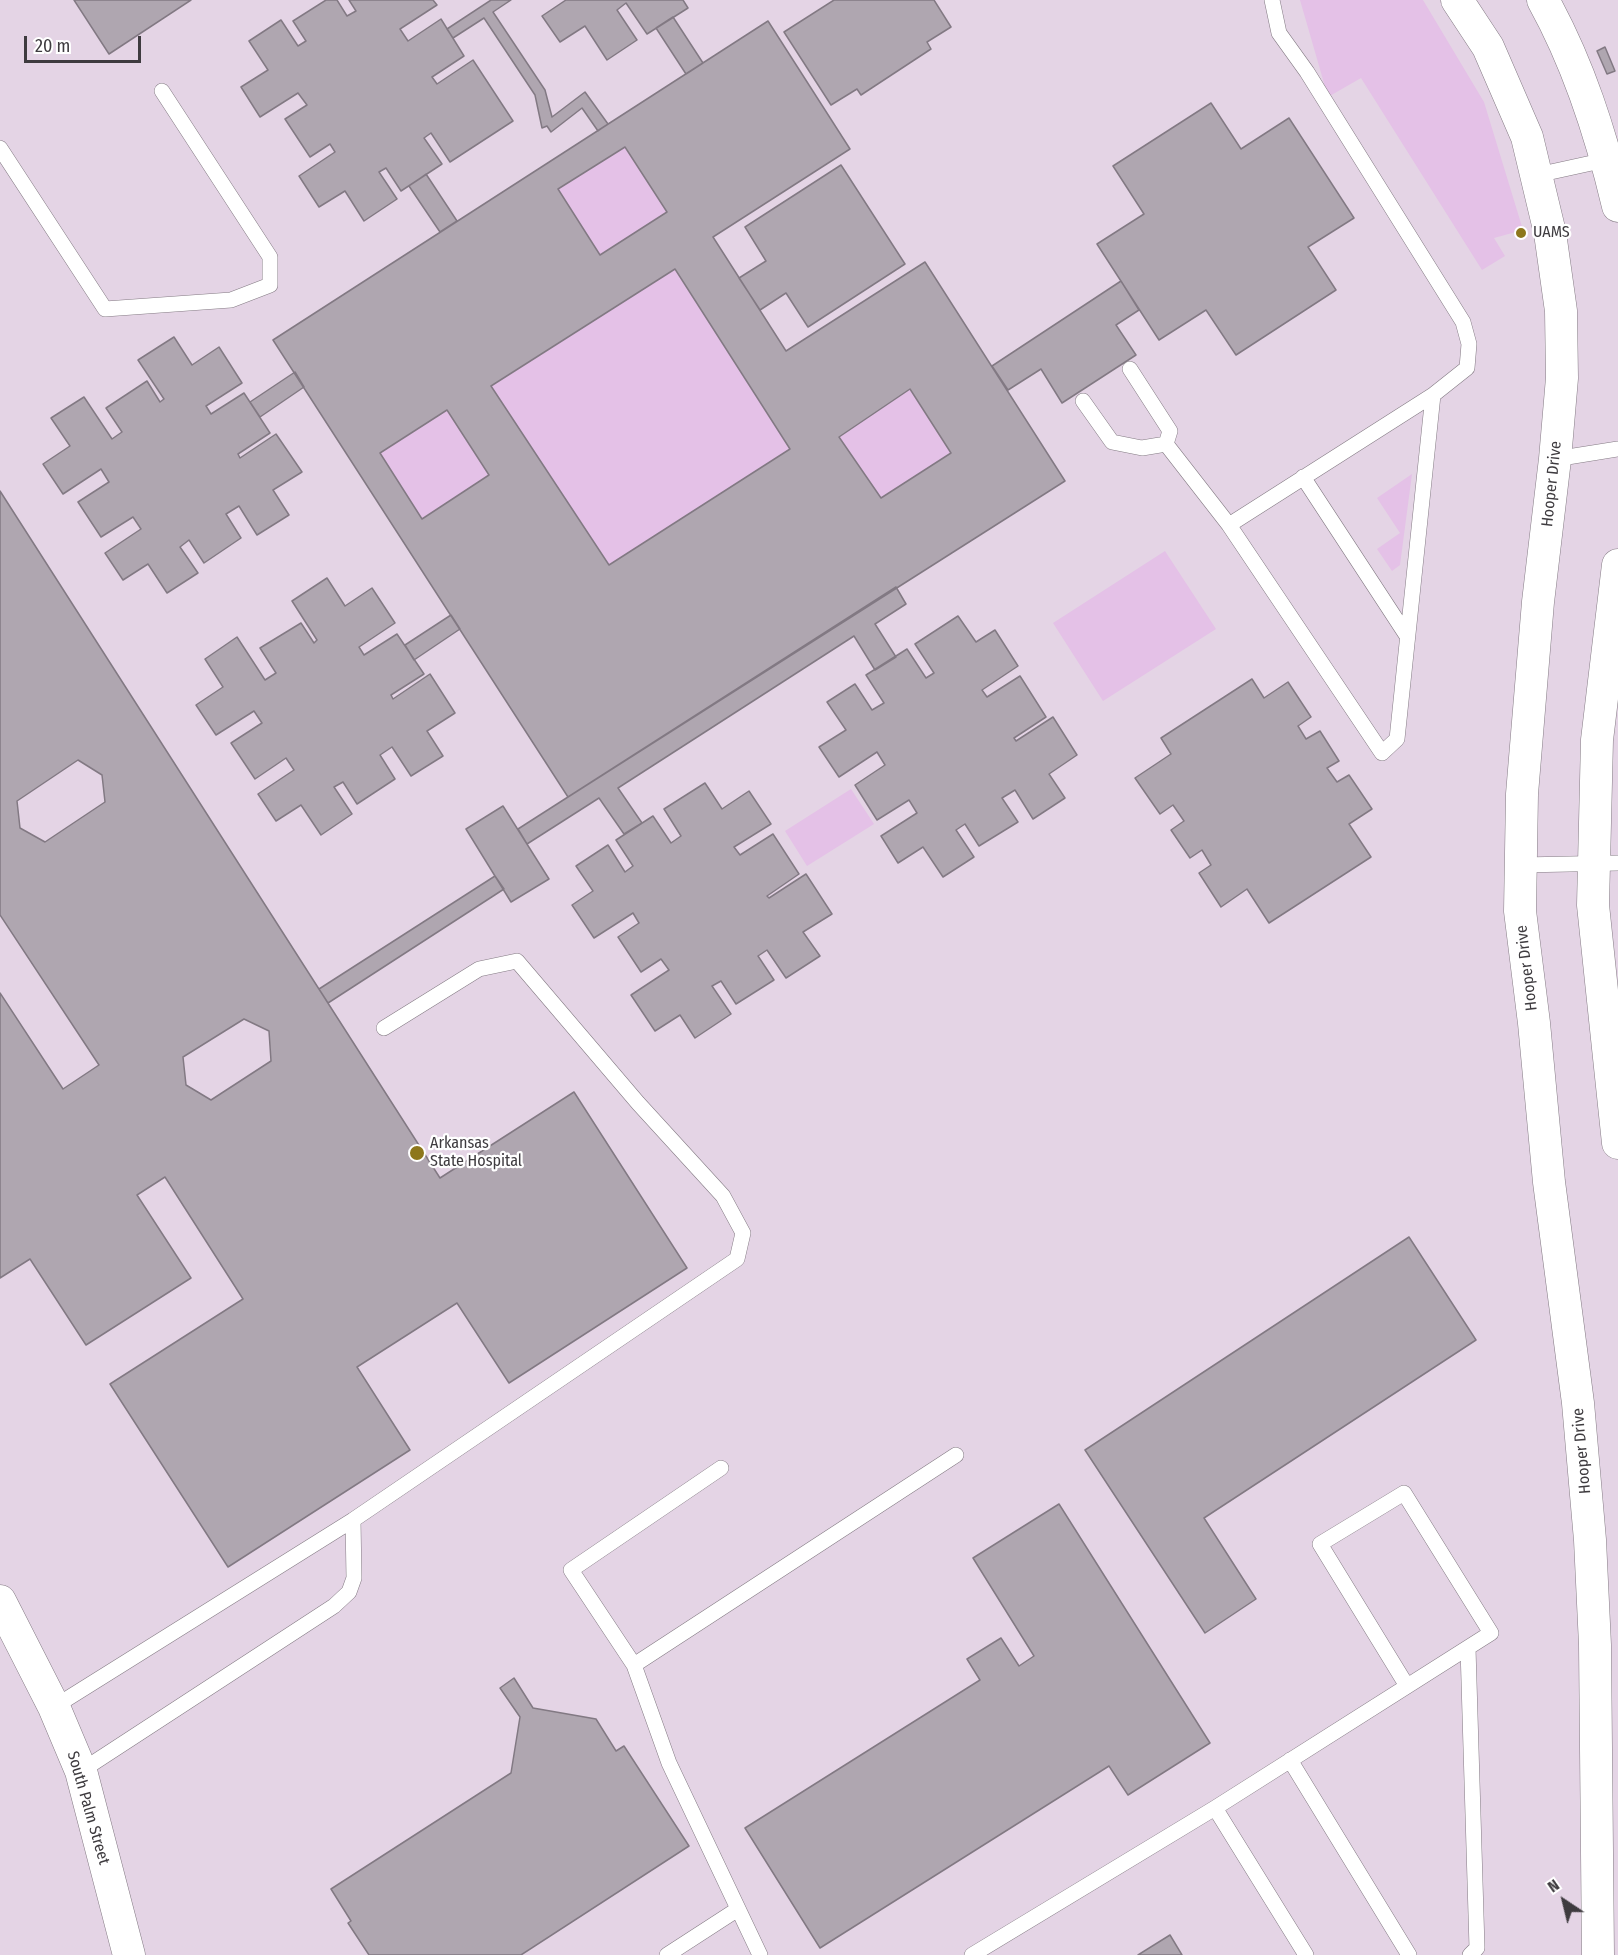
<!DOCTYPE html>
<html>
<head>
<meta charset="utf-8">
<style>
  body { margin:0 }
  #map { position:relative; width:1618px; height:1955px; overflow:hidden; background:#ebe1ec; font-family:"Fira Sans Condensed",sans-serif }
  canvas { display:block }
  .north { position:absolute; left:1534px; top:1871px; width:60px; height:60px; -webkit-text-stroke:4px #fff; paint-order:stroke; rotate:325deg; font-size:16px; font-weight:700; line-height:24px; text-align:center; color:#3e3b3f }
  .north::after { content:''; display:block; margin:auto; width:21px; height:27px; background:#3e3b3f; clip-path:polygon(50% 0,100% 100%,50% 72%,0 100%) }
  .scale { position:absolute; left:24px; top:36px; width:117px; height:27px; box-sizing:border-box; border:3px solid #3e3b3f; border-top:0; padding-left:8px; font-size:18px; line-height:21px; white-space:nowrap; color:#3e3b3f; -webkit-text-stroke:4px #fff; paint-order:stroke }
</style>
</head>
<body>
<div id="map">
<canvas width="1618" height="1955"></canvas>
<div class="north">N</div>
<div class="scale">20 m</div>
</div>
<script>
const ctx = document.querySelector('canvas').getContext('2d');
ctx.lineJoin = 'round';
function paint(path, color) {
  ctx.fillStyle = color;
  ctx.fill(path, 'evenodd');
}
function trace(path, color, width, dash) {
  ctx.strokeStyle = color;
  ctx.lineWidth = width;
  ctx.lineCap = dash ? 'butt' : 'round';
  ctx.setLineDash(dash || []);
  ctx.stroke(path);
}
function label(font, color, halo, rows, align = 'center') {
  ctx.font = font + ' "Fira Sans Condensed",sans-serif';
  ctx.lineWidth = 4.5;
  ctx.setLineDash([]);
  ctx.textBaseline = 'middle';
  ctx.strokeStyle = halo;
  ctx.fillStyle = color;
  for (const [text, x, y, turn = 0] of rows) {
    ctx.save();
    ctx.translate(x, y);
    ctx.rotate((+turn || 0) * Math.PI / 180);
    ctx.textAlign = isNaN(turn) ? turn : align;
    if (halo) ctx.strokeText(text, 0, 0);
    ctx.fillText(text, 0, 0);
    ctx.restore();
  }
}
paint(new Path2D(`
  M 0,0 L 1618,0 L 1618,1955 L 0,1955 Z`), '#e4d4e5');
paint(new Path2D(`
  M 1300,0 L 1423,0 L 1484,102 L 1523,230 L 1494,238 L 1505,256 L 1482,270 L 1361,78 L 1328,97 Z
  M 625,147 L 667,212 L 600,255 L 558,189 Z
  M 675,269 L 790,449 L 609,565 L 491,386 Z
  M 910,389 L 951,453 L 881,498 L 839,437 Z
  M 447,410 L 489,475 L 422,519 L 380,453 Z
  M 1412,474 L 1400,565 L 1392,571 L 1377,549 L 1400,533 L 1377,498 Z
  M 1165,551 L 1216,629 L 1103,701 L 1053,623 Z
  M 851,789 L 874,824 L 807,866 L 785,831 Z`), '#e4c1e7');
const building = new Path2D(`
  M 74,0 L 191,0 L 109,54 Z
  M 326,0 L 337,0 L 347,16 L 356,11 L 349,0 L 433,0 L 437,5 L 400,29 L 408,41 L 441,19 L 464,56 L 432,77 L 437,84 L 473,60 L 513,121 L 450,162 L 431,133 L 424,138 L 442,164 L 401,191 L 386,168 L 379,172 L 397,199 L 364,221 L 345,191 L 319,207 L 299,176 L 335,152 L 330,144 L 310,157 L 285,119 L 307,105 L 298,93 L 260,117 L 241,87 L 268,70 L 249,41 L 281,20 L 298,46 L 306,41 L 293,21 Z
  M 491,0 L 511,0 L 493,12 L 545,90 L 552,117 L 585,92 L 608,124 L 598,131 L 582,108 L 551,132 L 547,126 L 542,128 L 535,95 L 484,18 L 453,38 L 447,29 Z
  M 566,0 L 683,0 L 688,8 L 647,34 L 626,3 L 617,10 L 637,40 L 607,60 L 585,26 L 560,42 L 542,16 Z
  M 834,0 L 934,0 L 951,27 L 927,42 L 931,49 L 861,95 L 857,89 L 831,105 L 784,32 Z
  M 673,17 L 703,63 L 686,74 L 656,28 Z
  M 768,21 L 850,149 L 713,237 L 786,351 L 925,262 L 1065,481 L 568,797 L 273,340 ZM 625,147 L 667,212 L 600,255 L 558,189 ZM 675,269 L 790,449 L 609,565 L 491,386 ZM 910,389 L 951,453 L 881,498 L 839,437 ZM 447,410 L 489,475 L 422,519 L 380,453 Z
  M 1605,47 L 1615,71 L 1607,74 L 1597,51 Z
  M 1211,103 L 1241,149 L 1289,118 L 1354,218 L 1308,247 L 1336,290 L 1236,355 L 1206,310 L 1159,340 L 1097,244 L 1144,214 L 1113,166 Z
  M 841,165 L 905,264 L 808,327 L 786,293 L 760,310 L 739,278 L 766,261 L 745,227 Z
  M 426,174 L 457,221 L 440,232 L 409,186 Z
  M 1121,281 L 1139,310 L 1116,325 L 1136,355 L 1062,403 L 1041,369 L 1008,390 L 992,366 Z
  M 174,337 L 192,365 L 219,347 L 242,383 L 206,406 L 211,414 L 244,393 L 270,433 L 238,454 L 240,458 L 276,434 L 302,472 L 273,490 L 289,515 L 257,535 L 239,506 L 226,514 L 241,538 L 204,563 L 189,540 L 180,547 L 198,573 L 167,593 L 148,564 L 123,580 L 105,553 L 141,529 L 133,517 L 101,537 L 78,502 L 109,482 L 101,469 L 63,494 L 43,464 L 70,446 L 51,418 L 84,397 L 112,439 L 122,432 L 106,408 L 147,381 L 160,402 L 164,399 L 138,360 Z
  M 295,372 L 304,387 L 260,417 L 250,402 Z
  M 0,491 L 440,1178 L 574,1092 L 687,1268 L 509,1383 L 457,1303 L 357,1367 L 410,1450 L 228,1567 L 110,1384 L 243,1299 L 165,1177 L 137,1195 L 191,1278 L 86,1345 L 30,1259 L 0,1278 L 0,993 L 63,1089 L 99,1065 L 0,915 ZM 78,760 L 102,775 L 105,802 L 45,842 L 20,828 L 17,801 ZM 244,1019 L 269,1031 L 271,1061 L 211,1100 L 186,1085 L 183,1057 Z
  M 327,578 L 345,606 L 372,588 L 395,623 L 359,647 L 364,655 L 397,634 L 424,674 L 391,695 L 393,699 L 430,674 L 455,713 L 427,731 L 443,756 L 411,776 L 392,747 L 380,755 L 395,779 L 357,804 L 343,782 L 334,787 L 352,814 L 321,835 L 301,805 L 276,821 L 258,794 L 294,770 L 286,758 L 255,779 L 231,743 L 262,723 L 254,711 L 216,735 L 196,705 L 223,687 L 205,659 L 237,637 L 265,680 L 276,673 L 260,648 L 301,623 L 314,643 L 317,640 L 292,601 Z
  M 896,587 L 906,604 L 875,624 L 896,657 L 875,670 L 854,636 L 618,788 L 642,823 L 624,834 L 599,798 L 527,844 L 518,829 Z
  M 451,615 L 460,629 L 414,660 L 405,645 Z
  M 958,616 L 976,642 L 995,630 L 1018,666 L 982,690 L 987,697 L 1020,676 L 1046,717 L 1014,738 L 1016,741 L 1053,717 L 1077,755 L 1049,774 L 1065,798 L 1033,819 L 1015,790 L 1002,798 L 1018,822 L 979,846 L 965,824 L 956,830 L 974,857 L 943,877 L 923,847 L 898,863 L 881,836 L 917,813 L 909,800 L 877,820 L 855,785 L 885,765 L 877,752 L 839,777 L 819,747 L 846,730 L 827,702 L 855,684 L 872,710 L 884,703 L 866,675 L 907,649 L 926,678 L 934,673 L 915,644 Z
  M 1252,679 L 1264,698 L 1288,682 L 1311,717 L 1298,726 L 1306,739 L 1320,731 L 1339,761 L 1327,768 L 1337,782 L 1349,775 L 1372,809 L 1349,824 L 1371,857 L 1269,923 L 1247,889 L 1221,907 L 1199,873 L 1211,865 L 1202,850 L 1190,858 L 1171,830 L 1184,821 L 1173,805 L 1160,814 L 1135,778 L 1171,754 L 1161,738 Z
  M 705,783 L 722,809 L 749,791 L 771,824 L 734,847 L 740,855 L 773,834 L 799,874 L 767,896 L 769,898 L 806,874 L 832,914 L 803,932 L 820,956 L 786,978 L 767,950 L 758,956 L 774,980 L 736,1004 L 721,981 L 712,986 L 731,1014 L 695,1038 L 680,1015 L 655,1031 L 631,995 L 669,970 L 661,959 L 641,972 L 618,937 L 639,923 L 633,913 L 594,938 L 572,905 L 593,891 L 576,866 L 608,845 L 625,872 L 633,866 L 616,840 L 653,816 L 671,843 L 681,836 L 664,809 Z
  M 503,806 L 549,879 L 511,902 L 466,829 Z
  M 495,876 L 504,889 L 328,1003 L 319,989 Z
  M 1409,1237 L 1476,1340 L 1204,1518 L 1256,1599 L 1205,1633 L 1085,1450 Z
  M 1059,1504 L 1210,1743 L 1128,1795 L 1109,1766 L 820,1948 L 745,1828 L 980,1680 L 967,1659 L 1001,1638 L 1019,1666 L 1034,1656 L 973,1558 Z
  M 514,1678 L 533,1708 L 596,1719 L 616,1751 L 624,1746 L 689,1846 L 521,1955 L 369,1955 L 348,1923 L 351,1921 L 331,1889 L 511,1773 L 520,1717 L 500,1688 Z
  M 1170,1935 L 1182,1955 L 1138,1955 Z`);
paint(building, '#afa6b0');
trace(building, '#827983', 1.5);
const lane = new Path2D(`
  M 0,148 L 105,309 L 231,300 L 270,285 L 270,257 L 162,91
  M 1537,175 L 1610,159
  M 1130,369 L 1170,431 L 1166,444
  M 1083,401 L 1112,442 L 1142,448 L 1166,444
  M 1166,444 L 1229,525 L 1382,753 L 1397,739 L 1433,395
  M 1555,459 L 1618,449
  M 1303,477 L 1407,636
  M 1229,525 L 1433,395 L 1467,368 L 1469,344 L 1463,322 L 1307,72 L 1279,33 L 1272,0
  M 1522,865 L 1618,863
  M 1468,1648 L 1477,1948 L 1470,1955
  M 634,1665 L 571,1570 L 721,1468
  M 54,1707 L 353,1520 L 737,1259 L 743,1233 L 723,1196 L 638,1103 L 517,961 L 479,969 L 384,1028
  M 1290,1760 L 1409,1955
  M 81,1771 L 334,1606 L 349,1592 L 354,1578 L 353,1520
  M 1215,1808 L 1306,1955
  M 667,1955 L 738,1909
  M 760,1955 L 669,1763 L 634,1665 L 956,1455
  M 972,1955 L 1215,1808 L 1491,1633 L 1404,1493 L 1320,1544 L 1407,1686`);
const street = new Path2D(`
  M 1457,0 L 1488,47 L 1527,137 L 1550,233 L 1561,311 L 1562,378 L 1555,459 L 1538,602 L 1522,794 L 1520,911 L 1534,1023 L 1549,1182 L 1578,1403 L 1590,1540 L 1595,1645 L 1598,1955
  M 1543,0 C 1579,65 1601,134 1618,206
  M 1618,565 L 1597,740 L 1593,905 L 1618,1143
  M 0,1601 L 54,1707 L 81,1771 L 129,1955`);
trace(lane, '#847b84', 16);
trace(street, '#847b84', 33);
trace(lane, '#fff', 15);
trace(street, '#fff', 32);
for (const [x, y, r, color] of [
  [1521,233,6,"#8d771c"],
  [417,1153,8,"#8d771c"]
]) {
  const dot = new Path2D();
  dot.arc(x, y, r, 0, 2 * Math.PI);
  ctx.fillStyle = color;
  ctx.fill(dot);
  trace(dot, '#fff', 2);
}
label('16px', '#3e3b3f', '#fff', [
  ["UAMS",1533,233],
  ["Arkansas",430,1144],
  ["State Hospital",430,1162]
], 'left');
label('16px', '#3e3b3f', '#fff', [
  ["Hooper Drive",1552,484,-84],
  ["Hooper Drive",1527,968,-97],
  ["Hooper Drive",1582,1451,-95],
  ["South Palm Street",88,1808,74]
]);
</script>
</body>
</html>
